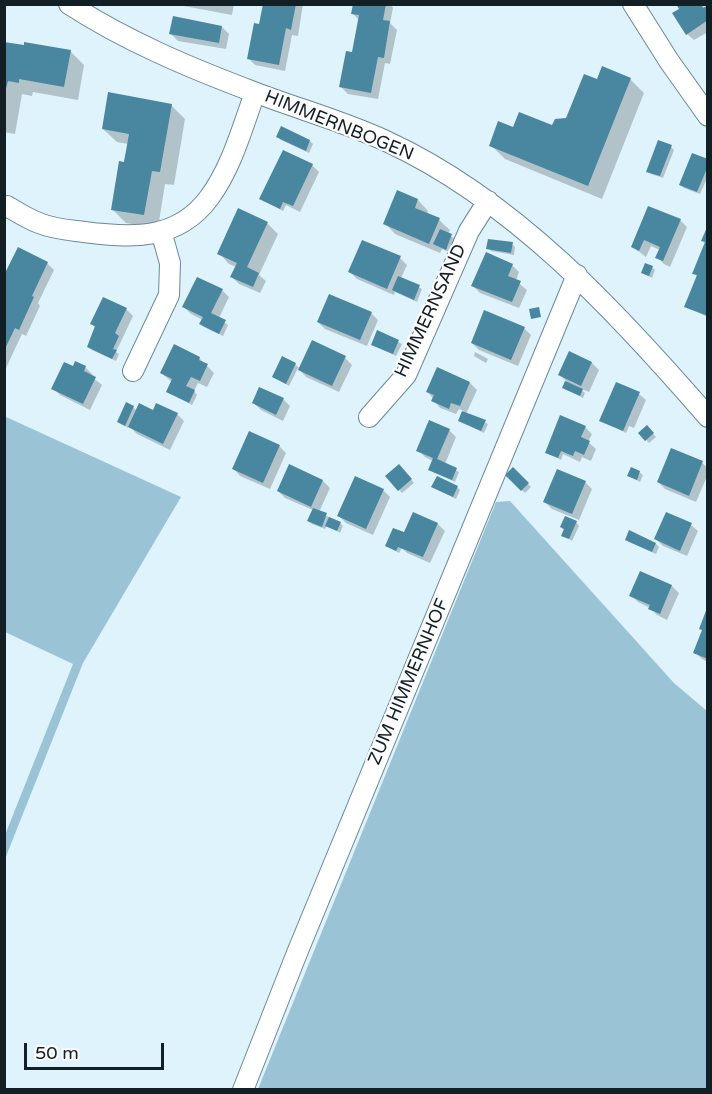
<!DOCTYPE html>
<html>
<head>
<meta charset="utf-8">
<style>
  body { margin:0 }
  #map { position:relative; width:712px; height:1094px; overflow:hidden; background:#dff3fc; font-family:"Varela Round",sans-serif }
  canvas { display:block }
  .frame { position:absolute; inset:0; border:6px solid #121f24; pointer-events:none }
  .scale { position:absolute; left:24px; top:1043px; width:140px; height:27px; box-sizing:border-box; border:3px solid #121f24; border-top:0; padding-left:8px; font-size:18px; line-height:21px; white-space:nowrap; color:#121f24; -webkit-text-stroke:4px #fcfcfc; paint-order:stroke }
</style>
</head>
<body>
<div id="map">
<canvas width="712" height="1094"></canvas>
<div class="frame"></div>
<div class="scale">50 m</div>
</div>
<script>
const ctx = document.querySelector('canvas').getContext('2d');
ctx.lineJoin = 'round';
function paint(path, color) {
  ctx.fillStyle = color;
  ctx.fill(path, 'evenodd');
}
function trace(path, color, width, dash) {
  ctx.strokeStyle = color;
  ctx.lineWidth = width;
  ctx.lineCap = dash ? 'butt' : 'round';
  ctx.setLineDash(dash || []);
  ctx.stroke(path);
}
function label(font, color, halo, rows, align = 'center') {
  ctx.font = font + ' "Varela Round",sans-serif';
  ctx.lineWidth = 4.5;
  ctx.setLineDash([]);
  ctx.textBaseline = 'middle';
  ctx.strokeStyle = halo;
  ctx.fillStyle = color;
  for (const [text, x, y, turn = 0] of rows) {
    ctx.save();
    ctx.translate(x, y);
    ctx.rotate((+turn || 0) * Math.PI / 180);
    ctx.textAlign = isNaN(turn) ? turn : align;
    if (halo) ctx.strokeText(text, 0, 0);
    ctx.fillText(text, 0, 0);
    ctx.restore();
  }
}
paint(new Path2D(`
  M 4,416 L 181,497 L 83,663 L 5,859 L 5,835 L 73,664 L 5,632 Z
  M 510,501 L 674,683 L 707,711 L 707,1089 L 258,1089 L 496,502 Z`), '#9ac4d6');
paint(new Path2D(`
  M 173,4 L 234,4 L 232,15 Z
  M 264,4 L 303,4 L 298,36 L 292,35 L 285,71 L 255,65 L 248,58 L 260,26 Z
  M 354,4 L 390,4 L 393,8 L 390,23 L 397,30 L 390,64 L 385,63 L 378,99 L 348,94 L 341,87 L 353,54 L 359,20 L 353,14 Z
  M 679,4 L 702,4 L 705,9 L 708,7 L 708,32 L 694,40 L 687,34 Z
  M 222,27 L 229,34 L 226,49 L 178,41 L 171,34 Z
  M 4,43 L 70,51 L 84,65 L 78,100 L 33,92 L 32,96 L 22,94 L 15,134 L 4,132 Z
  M 630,79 L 644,93 L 602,199 L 505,159 L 491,145 L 514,129 L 552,127 L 567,119 L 597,81 Z
  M 171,105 L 185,119 L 174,185 L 165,184 L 158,228 L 126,223 L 112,209 L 128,144 L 117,142 L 103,129 Z
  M 282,128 L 310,141 L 313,144 L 309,153 L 281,140 L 278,137 Z
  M 671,147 L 674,150 L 663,178 L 651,174 L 648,171 Z
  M 708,161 L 708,176 L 700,194 L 684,188 L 681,185 Z
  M 312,165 L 319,172 L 300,212 L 286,205 L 283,211 L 261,199 Z
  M 418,200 L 428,211 L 427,214 L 439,220 L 450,230 L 448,234 L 455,239 L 449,252 L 442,249 L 440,253 L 395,234 L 385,223 Z
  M 649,208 L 680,220 L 687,227 L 670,267 L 664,264 L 657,257 L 660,250 L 651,246 L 646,257 L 633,247 Z
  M 267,223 L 278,234 L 259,275 L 266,281 L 260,293 L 239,284 L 232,277 L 236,267 L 229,264 L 219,253 Z
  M 708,229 L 708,317 L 686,307 L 698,277 L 694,273 L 706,244 L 703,241 Z
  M 512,244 L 515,247 L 514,255 L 491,251 L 488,248 Z
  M 400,258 L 407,265 L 401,278 L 422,289 L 417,302 L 395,292 L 394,295 L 357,279 L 350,272 Z
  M 47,263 L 54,270 L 38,303 L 40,306 L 26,336 L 22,334 L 6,368 L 4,368 L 4,290 Z
  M 512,265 L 519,272 L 516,281 L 527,290 L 519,308 L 480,293 L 473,286 Z
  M 652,267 L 655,270 L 652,278 L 642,273 Z
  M 222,290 L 229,297 L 219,318 L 228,325 L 223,336 L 204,327 L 201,324 L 203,320 L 191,314 L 184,307 Z
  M 126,309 L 133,316 L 116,352 L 119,354 L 116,361 L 92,350 L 89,347 L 96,328 L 91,324 Z
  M 371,313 L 378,320 L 367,346 L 325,329 L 318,322 Z
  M 524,328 L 531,335 L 518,366 L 479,350 L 472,343 Z
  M 378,332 L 402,344 L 396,356 L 373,345 Z
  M 475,352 L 488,359 L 486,363 L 474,356 Z
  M 570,353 L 592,363 L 599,370 L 589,392 L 579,388 L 585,393 L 583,398 L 563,387 L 566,381 L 560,375 Z
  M 199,358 L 214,373 L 207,387 L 198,383 L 194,391 L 197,395 L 192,405 L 168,391 L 172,382 L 161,373 Z
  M 345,358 L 352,365 L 339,392 L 306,377 L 298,368 L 289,386 L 274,377 L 295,364 L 300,369 Z
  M 85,367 L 92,374 L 91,376 L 102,385 L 90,410 L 60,395 L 53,388 L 73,368 Z
  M 470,383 L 477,390 L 466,414 L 488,424 L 484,433 L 460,421 L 464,411 L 459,409 L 456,414 L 440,408 L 428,392 Z
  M 639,394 L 646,400 L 634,428 L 629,426 L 626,433 L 601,420 Z
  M 283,399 L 290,406 L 283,421 L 261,410 L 254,403 Z
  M 133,407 L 137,411 L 177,414 L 184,421 L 170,450 L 137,434 L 129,426 L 128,428 L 119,422 Z
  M 430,422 L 449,430 L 456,437 L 445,464 L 459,472 L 455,482 L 433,472 L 430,469 L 433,461 L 425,457 L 418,450 Z
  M 585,427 L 592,434 L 588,442 L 596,449 L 591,461 L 582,457 L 580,462 L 563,454 L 561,460 L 547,452 Z
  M 647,427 L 656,437 L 649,443 L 640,433 Z
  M 279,446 L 286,453 L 270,489 L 240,476 L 234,469 Z
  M 702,463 L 708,468 L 708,474 L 696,502 L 665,489 L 658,482 Z
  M 289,466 L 323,481 L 330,488 L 319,512 L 340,523 L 343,526 L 340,533 L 327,525 L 325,529 L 312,524 L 309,521 L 313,510 L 285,498 L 278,491 Z
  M 402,469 L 414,483 L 402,493 L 387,476 Z
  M 513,469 L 531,487 L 525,493 L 507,475 Z
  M 639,472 L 643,475 L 640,482 L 629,476 Z
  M 585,482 L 592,489 L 579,520 L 552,509 L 545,502 Z
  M 457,487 L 460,490 L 456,499 L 436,489 Z
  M 383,490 L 390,497 L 373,535 L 346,523 L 339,516 Z
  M 414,514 L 438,524 L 445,531 L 430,563 L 407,553 L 402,548 L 399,553 L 387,546 L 404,533 Z
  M 576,522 L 579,526 L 572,541 L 563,535 L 565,531 L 561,527 Z
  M 691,525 L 698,531 L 687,556 L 663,546 L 656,539 Z
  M 629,532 L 656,544 L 659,547 L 656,554 L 629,542 L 626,539 Z
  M 672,586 L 679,593 L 667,620 L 657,615 L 650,608 L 638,602 L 631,595 Z
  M 708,612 L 708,662 L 702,659 L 695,652 L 704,631 Z`), '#0003');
paint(new Path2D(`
  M 263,4 L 296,4 L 291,30 L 286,28 L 279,65 L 247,59 L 254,23 L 259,24 Z
  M 353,4 L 386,4 L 383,20 L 390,21 L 384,58 L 378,57 L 371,93 L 339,87 L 346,51 L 352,52 L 359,15 L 351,14 Z
  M 676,4 L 701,4 L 703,8 L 708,5 L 708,20 L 686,35 L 672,13 L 679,9 Z
  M 173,16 L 222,26 L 219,43 L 169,34 Z
  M 4,42 L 24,45 L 24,42 L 71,50 L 64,87 L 19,79 L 19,83 L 8,81 L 4,96 Z
  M 602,66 L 631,78 L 588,186 L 489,146 L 498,121 L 513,127 L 519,112 L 552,125 L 555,119 L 566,118 L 584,74 L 597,79 Z
  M 108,92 L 172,104 L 160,172 L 152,171 L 144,215 L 111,210 L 119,161 L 124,162 L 129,134 L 102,129 Z
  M 281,126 L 310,140 L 306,151 L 276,137 Z
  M 658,140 L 672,145 L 660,176 L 646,172 Z
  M 283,150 L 313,164 L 293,206 L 283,202 L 280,209 L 259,199 Z
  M 692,153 L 708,159 L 708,166 L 697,192 L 679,185 Z
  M 397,190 L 418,199 L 415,208 L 440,218 L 429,244 L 383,224 Z
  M 648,206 L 681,219 L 663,261 L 655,258 L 660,247 L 644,240 L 639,251 L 631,247 Z
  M 238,208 L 268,222 L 247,267 L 259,273 L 253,287 L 230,277 L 237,263 L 217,254 Z
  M 708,225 L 708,316 L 684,307 L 697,275 L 692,274 L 705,242 L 701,241 Z
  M 440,229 L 452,234 L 446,250 L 433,244 Z
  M 488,239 L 513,242 L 511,253 L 486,249 Z
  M 362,240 L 401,256 L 387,289 L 348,272 Z
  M 18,247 L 48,262 L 32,296 L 34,297 L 19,330 L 15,328 L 4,351 L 4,275 Z
  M 486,252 L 513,264 L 508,276 L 521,281 L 512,302 L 471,286 Z
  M 645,263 L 653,266 L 649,276 L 641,273 Z
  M 398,276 L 420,285 L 414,300 L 392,290 Z
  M 197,277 L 223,289 L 211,313 L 226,320 L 219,334 L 199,324 L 203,317 L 182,307 Z
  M 329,294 L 372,312 L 360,340 L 317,322 Z
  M 103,297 L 127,308 L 115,333 L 119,336 L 113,349 L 117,350 L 112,359 L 87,347 L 95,326 L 90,324 Z
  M 539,307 L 541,317 L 531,319 L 529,309 Z
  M 484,310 L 525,327 L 511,360 L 471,343 Z
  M 377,330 L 399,340 L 393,354 L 371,345 Z
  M 312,340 L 346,356 L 332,386 L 298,370 Z
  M 174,344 L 200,357 L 199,360 L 208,364 L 200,381 L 191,377 L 186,386 L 195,390 L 189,403 L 166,392 L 172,379 L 160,373 Z
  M 569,351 L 592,362 L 581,386 L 558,375 Z
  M 282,356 L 296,363 L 286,384 L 272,377 Z
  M 75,361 L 86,366 L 84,371 L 96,377 L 83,404 L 51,389 L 64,362 L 73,366 Z
  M 437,367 L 470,382 L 460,406 L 451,403 L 449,409 L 431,401 L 434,395 L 426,392 Z
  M 565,381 L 583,389 L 580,396 L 562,388 Z
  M 616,382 L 640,392 L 623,431 L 599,421 Z
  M 259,387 L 284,398 L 276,415 L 252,403 Z
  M 126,402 L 134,406 L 125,426 L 117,422 Z
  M 139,403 L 153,410 L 156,403 L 178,413 L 163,444 L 128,427 Z
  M 462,411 L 486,420 L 481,431 L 458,421 Z
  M 560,415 L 586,426 L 581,437 L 590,441 L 584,455 L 575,451 L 573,456 L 561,451 L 558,458 L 545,453 Z
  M 429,420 L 450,429 L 437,459 L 457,468 L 452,480 L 428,470 L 433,458 L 416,451 Z
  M 647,425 L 654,433 L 645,441 L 638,433 Z
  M 249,431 L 280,445 L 263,483 L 232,469 Z
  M 671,448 L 703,461 L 689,496 L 657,482 Z
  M 289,464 L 323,480 L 311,507 L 277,491 Z
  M 399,464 L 412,479 L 398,491 L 385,476 Z
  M 513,467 L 529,483 L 521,491 L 505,475 Z
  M 631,467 L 640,471 L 637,480 L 627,476 Z
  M 557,469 L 586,481 L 572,514 L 543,502 Z
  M 355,476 L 384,489 L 366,529 L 337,516 Z
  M 437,476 L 458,486 L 453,497 L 431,487 Z
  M 313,508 L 327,513 L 322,527 L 307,521 Z
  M 413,512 L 438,523 L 423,557 L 398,547 L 396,551 L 385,546 L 393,528 L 404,532 Z
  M 666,512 L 692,523 L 680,551 L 654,539 Z
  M 565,516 L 577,521 L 569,539 L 561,536 L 564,529 L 560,527 Z
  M 329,517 L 341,522 L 337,531 L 325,526 Z
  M 629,530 L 656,543 L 652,552 L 625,540 Z
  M 640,571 L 672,585 L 660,614 L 648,609 L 650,605 L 629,596 Z
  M 707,608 L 708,608 L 708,659 L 693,653 L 702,630 L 699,629 Z`), '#49869f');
const minor = new Path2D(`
  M 69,4 C 126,41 190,68 254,92 C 298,109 343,121 386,141 C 514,200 616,311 708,417
  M 633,4 L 669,61 L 708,116
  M 7,206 C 17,212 28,219 39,223 C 53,229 69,230 84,232 C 131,238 177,241 209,198 C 232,167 242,128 255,93
  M 133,371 L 169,295 L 170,263 L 161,231
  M 369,417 L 406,375 L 469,231 L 488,201
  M 243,1090 L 297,953 L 577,275`);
trace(minor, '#6a8997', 22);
trace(minor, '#fff', 20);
label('18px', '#121f24', '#fcfcfc', [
  ["HIMMERNBOGEN",339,126,22],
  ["HIMMERNSAND",431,311,-65],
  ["ZUM HIMMERNHOF",409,682,-67]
]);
</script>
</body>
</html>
